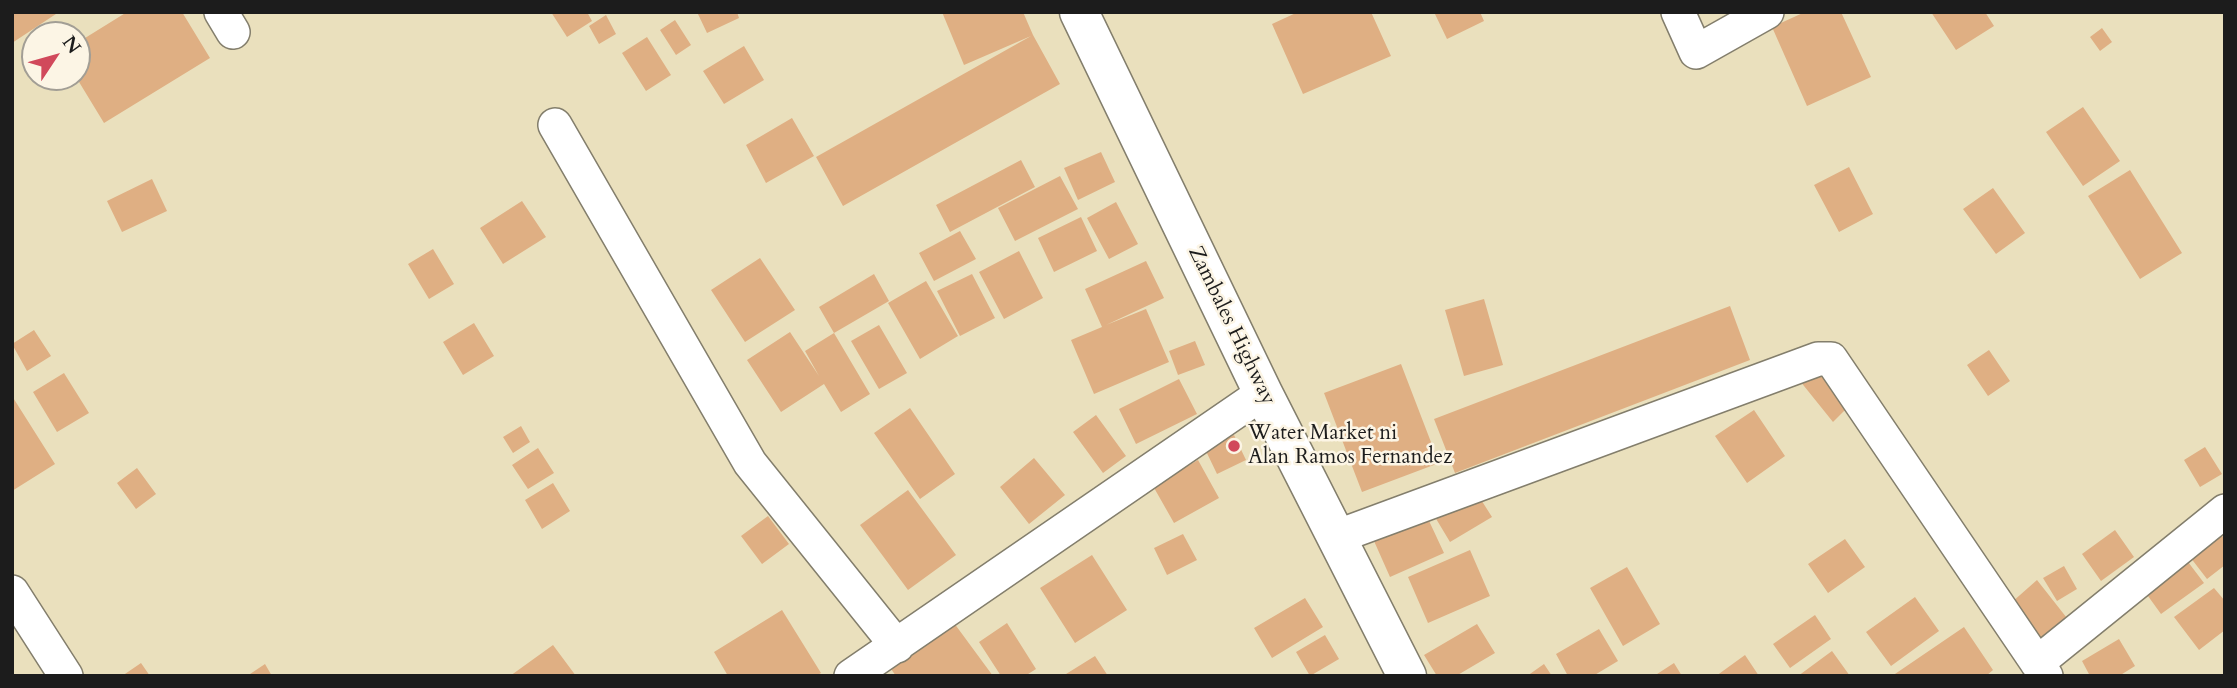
<!DOCTYPE html>
<html>
<head>
<meta charset="utf-8">
<style>
  body { margin:0 }
  #map { position:relative; width:2237px; height:688px; overflow:hidden; background:#eae0bd; font-family:Cardo,serif }
  canvas { display:block }
  .frame { position:absolute; inset:0; border:14px solid #1c1c1c; pointer-events:none }
  .north { position:absolute; left:21px; top:21px; width:70px; height:70px; box-sizing:border-box; background:#fcf5e5; border:2px solid #a29e95; border-radius:50%; rotate:54deg; font-size:19px; font-weight:700; line-height:28px; text-align:center; color:#1c1c1c }
  .north::after { content:''; display:block; margin:auto; width:24px; height:32px; background:#d1495b; clip-path:polygon(50% 0,100% 100%,50% 72%,0 100%) }
</style>
</head>
<body>
<div id="map">
<canvas width="2237" height="688"></canvas>
<div class="frame"></div>
<div class="north">N</div>
</div>
<script>
const ctx = document.querySelector('canvas').getContext('2d');
ctx.lineJoin = 'round';
function paint(path, color) {
  ctx.fillStyle = color;
  ctx.fill(path, 'evenodd');
}
function trace(path, color, width, dash) {
  ctx.strokeStyle = color;
  ctx.lineWidth = width;
  ctx.lineCap = dash ? 'butt' : 'round';
  ctx.setLineDash(dash || []);
  ctx.stroke(path);
}
function label(font, color, halo, rows, align = 'center') {
  ctx.font = font + ' Cardo,serif';
  ctx.lineWidth = 5;
  ctx.setLineDash([]);
  ctx.textBaseline = 'middle';
  ctx.strokeStyle = halo;
  ctx.fillStyle = color;
  for (const [text, x, y, turn = 0] of rows) {
    ctx.save();
    ctx.translate(x, y);
    ctx.rotate((+turn || 0) * Math.PI / 180);
    ctx.textAlign = isNaN(turn) ? turn : align;
    if (halo) ctx.strokeText(text, 0, 0);
    ctx.fillText(text, 0, 0);
    ctx.restore();
  }
}
paint(new Path2D(`
  M 12,12 L 59,12 L 12,43 Z
  M 127,12 L 182,12 L 210,58 L 104,123 L 76,77 L 77,43 Z
  M 551,12 L 587,12 L 592,21 L 567,37 Z
  M 697,12 L 737,12 L 739,18 L 707,33 Z
  M 942,12 L 1023,12 L 1033,35 L 1060,84 L 843,206 L 816,157 L 1031,36 L 964,65 Z
  M 1298,12 L 1371,12 L 1391,56 L 1303,94 L 1272,24 Z
  M 1434,12 L 1480,12 L 1484,21 L 1447,39 Z
  M 1805,12 L 1841,12 L 1871,77 L 1807,106 L 1772,27 Z
  M 1931,12 L 1985,12 L 1994,26 L 1956,50 Z
  M 606,15 L 616,34 L 599,44 L 589,26 Z
  M 675,20 L 691,45 L 676,55 L 660,30 Z
  M 2102,28 L 2112,42 L 2100,51 L 2090,37 Z
  M 647,37 L 671,75 L 646,91 L 622,53 Z
  M 744,46 L 764,80 L 724,104 L 703,71 Z
  M 2083,107 L 2120,161 L 2083,186 L 2046,132 Z
  M 792,118 L 814,156 L 766,183 L 746,145 Z
  M 1101,152 L 1115,182 L 1078,200 L 1064,168 Z
  M 1021,160 L 1035,187 L 950,232 L 936,205 Z
  M 1849,167 L 1873,214 L 1839,232 L 1814,185 Z
  M 2130,170 L 2182,253 L 2140,279 L 2088,196 Z
  M 1060,176 L 1078,209 L 1015,241 L 998,208 Z
  M 152,179 L 167,211 L 122,232 L 107,201 Z
  M 1993,188 L 2025,233 L 1996,254 L 1963,209 Z
  M 522,201 L 546,237 L 503,264 L 480,228 Z
  M 1116,202 L 1138,244 L 1109,259 L 1087,218 Z
  M 1081,217 L 1097,251 L 1054,272 L 1038,238 Z
  M 960,231 L 976,259 L 934,281 L 919,253 Z
  M 433,249 L 454,284 L 429,299 L 408,264 Z
  M 1019,251 L 1043,298 L 1004,319 L 979,272 Z
  M 760,258 L 795,310 L 745,342 L 711,290 Z
  M 1146,261 L 1164,298 L 1106,325 L 1146,309 L 1169,362 L 1094,394 L 1071,340 L 1102,327 L 1085,289 Z
  M 874,274 L 889,301 L 834,333 L 819,307 Z
  M 972,274 L 995,318 L 960,336 L 937,291 Z
  M 926,281 L 958,336 L 920,359 L 888,303 Z
  M 1484,299 L 1503,365 L 1464,376 L 1445,310 Z
  M 1730,306 L 1750,360 L 1455,473 L 1434,419 Z
  M 474,323 L 494,356 L 463,375 L 443,342 Z
  M 879,325 L 907,373 L 879,389 L 851,341 Z
  M 34,330 L 51,356 L 27,371 L 12,344 Z
  M 790,332 L 819,376 L 805,351 L 834,333 L 870,394 L 841,412 L 824,384 L 781,412 L 747,360 Z
  M 1195,341 L 1205,365 L 1178,375 L 1169,351 Z
  M 1989,350 L 2010,381 L 1988,396 L 1967,365 Z
  M 1824,362 L 1853,402 L 1833,422 L 1800,381 Z
  M 1401,364 L 1439,463 L 1362,492 L 1324,393 Z
  M 64,373 L 89,413 L 57,432 L 33,392 Z
  M 1179,379 L 1197,414 L 1136,444 L 1119,409 Z
  M 12,396 L 55,464 L 12,491 Z
  M 910,408 L 955,474 L 920,499 L 874,433 Z
  M 1754,410 L 1785,456 L 1747,483 L 1715,436 Z
  M 1096,415 L 1126,456 L 1103,473 L 1073,432 Z
  M 521,426 L 530,442 L 513,453 L 503,437 Z
  M 1234,435 L 1246,460 L 1217,474 L 1205,449 Z
  M 2205,447 L 2222,474 L 2200,487 L 2184,460 Z
  M 538,448 L 554,473 L 528,489 L 512,465 Z
  M 1034,458 L 1065,495 L 1029,524 L 1000,487 Z
  M 1198,460 L 1219,498 L 1174,523 L 1153,486 Z
  M 137,468 L 156,494 L 136,509 L 117,483 Z
  M 553,483 L 570,511 L 542,529 L 525,500 Z
  M 1473,487 L 1492,517 L 1450,542 L 1432,512 Z
  M 908,490 L 956,555 L 908,590 L 860,525 Z
  M 1423,508 L 1444,553 L 1390,577 L 1370,532 Z
  M 768,516 L 789,544 L 762,564 L 741,536 Z
  M 2115,530 L 2134,557 L 2101,581 L 2082,554 Z
  M 2218,530 L 2225,540 L 2225,565 L 2207,579 L 2187,553 Z
  M 1183,534 L 1197,560 L 1167,575 L 1154,548 Z
  M 1845,539 L 1865,567 L 1828,593 L 1808,564 Z
  M 1470,550 L 1490,596 L 1428,623 L 1408,577 Z
  M 2182,554 L 2204,583 L 2161,614 L 2140,585 Z
  M 1092,555 L 1127,610 L 1075,643 L 1040,588 Z
  M 2064,566 L 2077,589 L 2057,601 L 2043,578 Z
  M 1627,567 L 1660,624 L 1623,646 L 1590,588 Z
  M 2037,580 L 2074,627 L 2035,657 L 2003,610 Z
  M 2214,588 L 2225,601 L 2225,630 L 2199,650 L 2174,617 Z
  M 1915,597 L 1939,631 L 1891,666 L 1866,632 Z
  M 1305,598 L 1323,627 L 1272,658 L 1254,628 Z
  M 782,610 L 821,673 L 816,676 L 728,676 L 714,652 Z
  M 1815,615 L 1831,639 L 1790,668 L 1773,644 Z
  M 954,623 L 993,676 L 896,676 L 891,669 Z
  M 1007,623 L 1036,669 L 1025,676 L 1001,676 L 979,642 Z
  M 1477,624 L 1495,653 L 1456,676 L 1437,676 L 1424,655 Z
  M 1964,627 L 1993,670 L 1986,676 L 1892,676 Z
  M 1599,629 L 1618,661 L 1593,676 L 1568,676 L 1556,654 Z
  M 1325,635 L 1339,659 L 1310,676 L 1296,652 Z
  M 2119,639 L 2135,666 L 2119,676 L 2090,676 L 2082,661 Z
  M 553,645 L 576,676 L 510,676 Z
  M 1832,651 L 1850,676 L 1798,676 Z
  M 1745,655 L 1759,676 L 1716,676 Z
  M 1095,656 L 1108,676 L 1067,676 L 1066,674 Z
  M 141,663 L 150,676 L 122,676 Z
  M 1674,663 L 1682,676 L 1654,676 Z
  M 265,664 L 272,676 L 247,676 Z
  M 1544,664 L 1552,676 L 1527,676 Z`), '#dfaf83');
const minor = new Path2D(`
  M 221,12 L 233,32
  M 1678,12 L 1696,52 L 1767,12
  M 555,125 L 750,463 L 897,646
  M 1336,537 L 1818,359 L 1831,359 L 2046,676
  M 12,592 L 66,676
  M 2037,663 L 2225,511
  M 851,676 L 1263,393`);
const major = new Path2D(`
  M 1079,12 L 1263,393 L 1407,676`);
trace(minor, '#837e6c', 36);
trace(major, '#837e6c', 41);
trace(minor, '#fff', 33);
trace(major, '#fff', 38);
for (const [x, y, r, color] of [
  [1234,446,7,"#d1495b"]
]) {
  const dot = new Path2D();
  dot.arc(x, y, r, 0, 2 * Math.PI);
  ctx.fillStyle = color;
  ctx.fill(dot);
  trace(dot, '#fcf5e5', 2.5);
}
label('21px', '#1c1c1c', '#fcf5e5', [
  ["Zambales Highway",1231,326,64]
]);
label('21px', '#1c1c1c', '#fcf5e5', [
  ["Water Market ni",1248,434],
  ["Alan Ramos Fernandez",1248,458]
], 'left');
</script>
</body>
</html>
